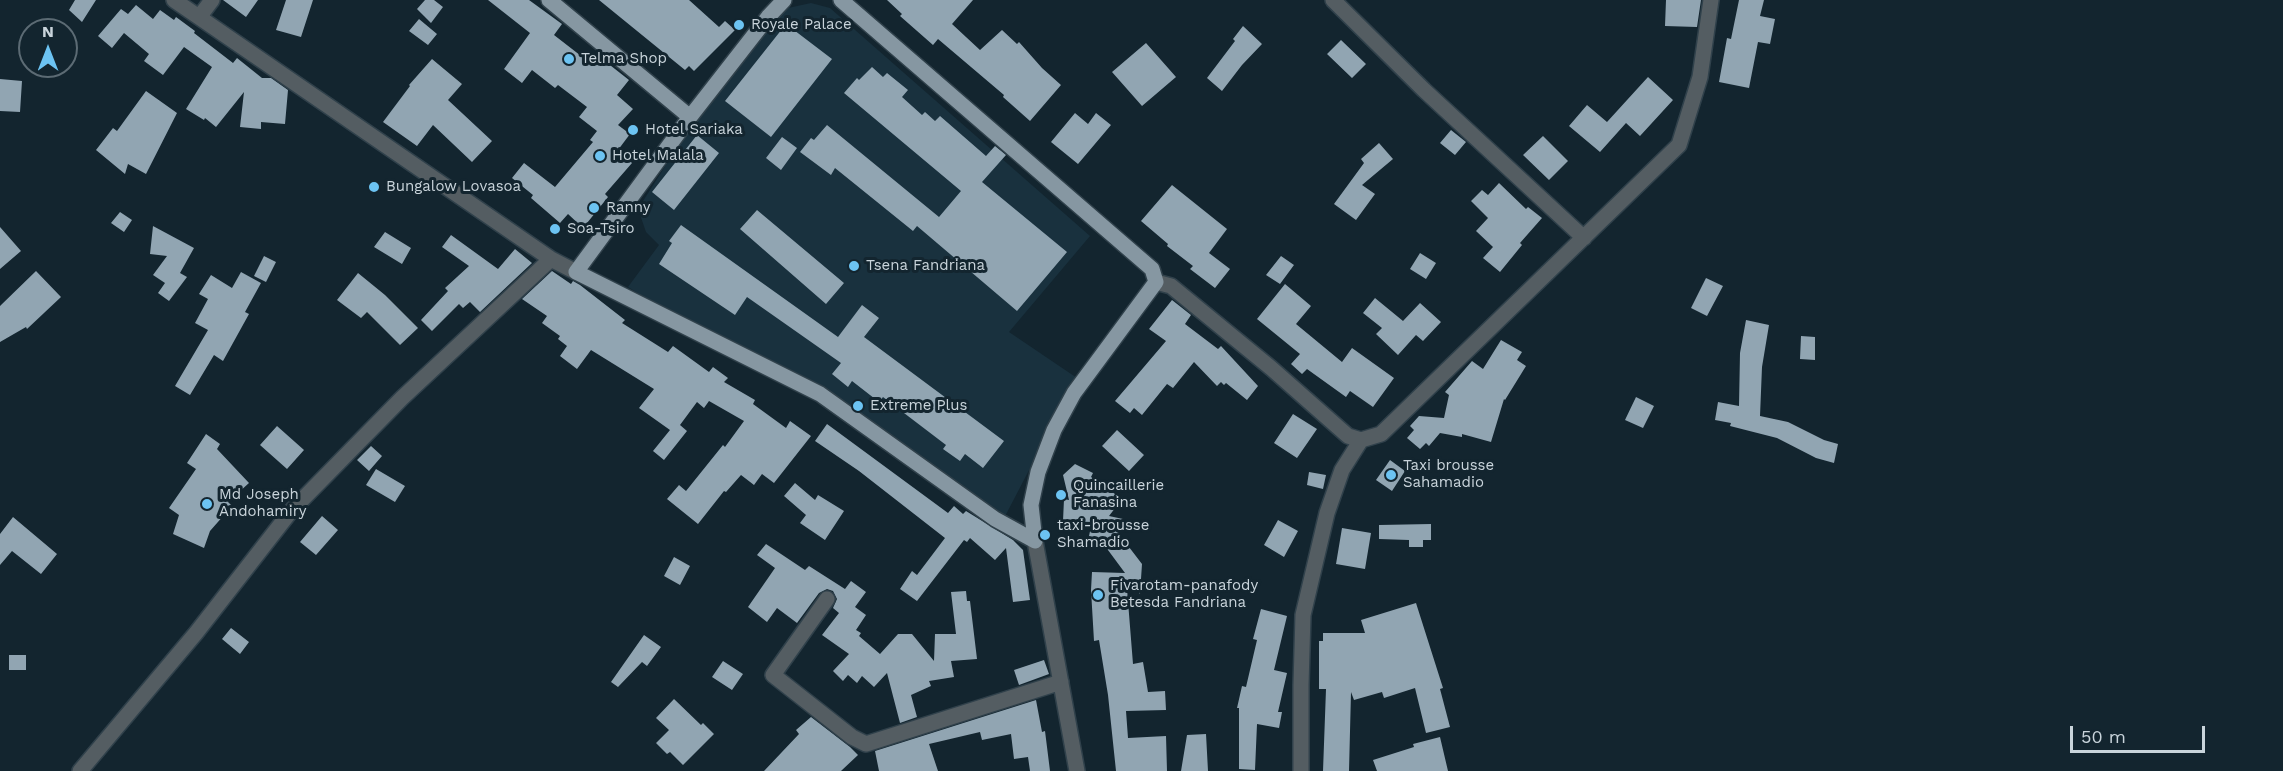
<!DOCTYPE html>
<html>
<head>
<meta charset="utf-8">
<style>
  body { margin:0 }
  #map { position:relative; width:2283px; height:771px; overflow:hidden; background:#13252f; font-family:"Work Sans",sans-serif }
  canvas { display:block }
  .north { position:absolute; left:18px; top:18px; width:60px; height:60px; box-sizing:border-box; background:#13252f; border:2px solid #5c6b74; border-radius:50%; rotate:0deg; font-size:16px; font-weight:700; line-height:24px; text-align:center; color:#c9d4db }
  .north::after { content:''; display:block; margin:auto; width:21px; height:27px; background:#6cc3f2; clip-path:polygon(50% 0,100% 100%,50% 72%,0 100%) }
  .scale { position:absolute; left:2070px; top:726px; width:135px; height:27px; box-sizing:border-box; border:3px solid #c9d4db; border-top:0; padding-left:8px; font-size:18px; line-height:21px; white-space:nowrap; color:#c9d4db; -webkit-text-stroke:4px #13252f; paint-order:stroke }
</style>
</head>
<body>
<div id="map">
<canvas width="2283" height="771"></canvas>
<div class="north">N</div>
<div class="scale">50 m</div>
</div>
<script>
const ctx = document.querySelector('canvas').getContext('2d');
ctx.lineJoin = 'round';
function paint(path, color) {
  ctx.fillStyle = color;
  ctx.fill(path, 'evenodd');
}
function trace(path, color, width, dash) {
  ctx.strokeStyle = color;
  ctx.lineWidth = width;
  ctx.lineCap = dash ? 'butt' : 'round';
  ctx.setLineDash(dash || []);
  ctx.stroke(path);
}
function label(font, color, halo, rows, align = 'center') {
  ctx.font = font + ' "Work Sans",sans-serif';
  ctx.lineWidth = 6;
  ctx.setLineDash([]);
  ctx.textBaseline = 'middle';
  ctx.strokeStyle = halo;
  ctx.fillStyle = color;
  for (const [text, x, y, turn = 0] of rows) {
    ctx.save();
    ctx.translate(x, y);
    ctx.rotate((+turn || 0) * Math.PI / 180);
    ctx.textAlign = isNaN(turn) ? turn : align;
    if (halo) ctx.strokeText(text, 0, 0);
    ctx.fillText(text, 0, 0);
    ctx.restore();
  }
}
paint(new Path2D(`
  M 811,3 L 830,8 L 1090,236 L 1009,332 L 1077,378 L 1001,524 L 820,395 L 718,343 L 628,287 L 659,245 L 646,232 L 638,209 L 688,130 L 779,10 Z`), '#19313e');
paint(new Path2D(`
  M 75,0 L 96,0 L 82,22 L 69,10 Z
  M 223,0 L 258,0 L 246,17 Z
  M 286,0 L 313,0 L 301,37 L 276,30 Z
  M 425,0 L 434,0 L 443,7 L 431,23 L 417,9 Z
  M 488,0 L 529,0 L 562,24 L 554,35 L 594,66 L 601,58 L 629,80 L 617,95 L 633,109 L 618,125 L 630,134 L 618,150 L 632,163 L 605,194 L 608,197 L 583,228 L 568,214 L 560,223 L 531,198 L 533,195 L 512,178 L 524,163 L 555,187 L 593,142 L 590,140 L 597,131 L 579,117 L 587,107 L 558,85 L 555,88 L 532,70 L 522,83 L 504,69 L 530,33 Z
  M 599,0 L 689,0 L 719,27 L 725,21 L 735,30 L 694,71 L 689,66 L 685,70 Z
  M 887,0 L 973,0 L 952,24 L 980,50 L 1002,30 L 1017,44 L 1019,42 L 1042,68 L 1061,85 L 1030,121 L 1003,97 L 1004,95 L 938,39 L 933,45 L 900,16 L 902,14 Z
  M 1666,0 L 1701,0 L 1697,27 L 1665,26 Z
  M 1739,0 L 1764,0 L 1760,16 L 1775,19 L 1770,44 L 1758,42 L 1749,88 L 1719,82 L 1727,38 L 1731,39 Z
  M 136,5 L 153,19 L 160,10 L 174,20 L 176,17 L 195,31 L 194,33 L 233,63 L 237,58 L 262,78 L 271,78 L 288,90 L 285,124 L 261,122 L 261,129 L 240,127 L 244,92 L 216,127 L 205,118 L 204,120 L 186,109 L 212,67 L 184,47 L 163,75 L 144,61 L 149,54 L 124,33 L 112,48 L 98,36 L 121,9 L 128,14 Z
  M 419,19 L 437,34 L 428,45 L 409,31 Z
  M 786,24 L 832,59 L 771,137 L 725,101 Z
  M 1243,26 L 1262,44 L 1242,65 L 1222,91 L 1207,78 L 1235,41 L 1233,39 Z
  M 1341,40 L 1366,64 L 1352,78 L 1327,54 Z
  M 1146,43 L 1176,77 L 1142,106 L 1112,72 Z
  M 432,59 L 462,84 L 448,100 L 492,141 L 472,162 L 433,125 L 417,146 L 383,122 L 410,86 L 409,85 Z
  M 872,67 L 883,77 L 887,73 L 908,90 L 902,97 L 922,115 L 925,112 L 935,121 L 940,116 L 986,156 L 995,146 L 1006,155 L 982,182 L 1067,252 L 1017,311 L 917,226 L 913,231 L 835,168 L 831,175 L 800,152 L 811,138 L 814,140 L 827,125 L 939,217 L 961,191 L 844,93 L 857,78 L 859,80 Z
  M 1648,77 L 1673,100 L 1640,136 L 1626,123 L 1600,152 L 1569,126 L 1587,105 L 1607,122 Z
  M 0,79 L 22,81 L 20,112 L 0,111 Z
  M 146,91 L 177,113 L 146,174 L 128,164 L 125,174 L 96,150 L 113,128 L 117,131 Z
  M 1075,113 L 1088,124 L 1096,113 L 1111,125 L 1078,164 L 1051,142 Z
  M 1451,130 L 1466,142 L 1455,155 L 1440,143 Z
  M 697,135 L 719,153 L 674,210 L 652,192 Z
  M 1543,136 L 1568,161 L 1549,180 L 1523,155 Z
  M 782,137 L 797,148 L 781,170 L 766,158 Z
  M 1379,143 L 1393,159 L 1362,185 L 1375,194 L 1356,220 L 1334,204 L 1364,163 L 1361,159 Z
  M 1499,183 L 1526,209 L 1528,207 L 1542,218 L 1520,243 L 1522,245 L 1500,272 L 1483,258 L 1493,247 L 1476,231 L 1488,218 L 1471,201 L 1482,190 L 1488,195 Z
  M 1172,185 L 1227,229 L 1209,253 L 1230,269 L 1215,288 L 1190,269 L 1193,266 L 1167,246 L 1168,244 L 1141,221 Z
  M 757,210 L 844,283 L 826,304 L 740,229 Z
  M 120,212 L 132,220 L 124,232 L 111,223 Z
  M 681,225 L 838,337 L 862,305 L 879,318 L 864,337 L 1004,441 L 983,468 L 965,454 L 960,461 L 943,449 L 946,445 L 883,397 L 879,402 L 852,381 L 848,387 L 832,374 L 841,363 L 747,297 L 735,315 L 659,264 L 672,243 L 669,241 Z
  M 153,226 L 194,248 L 180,273 L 187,277 L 169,301 L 158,293 L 165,283 L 153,275 L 167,256 L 150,254 Z
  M 0,227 L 21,251 L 0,269 Z
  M 385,232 L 411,248 L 402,264 L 374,247 Z
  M 451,235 L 498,269 L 515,249 L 532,263 L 480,312 L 470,302 L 463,308 L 459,304 L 432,331 L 421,320 L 448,291 L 445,288 L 469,266 L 442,247 Z
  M 1420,253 L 1436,263 L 1426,279 L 1410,269 Z
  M 264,256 L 276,262 L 266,282 L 254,276 Z
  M 1281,256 L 1294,265 L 1280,284 L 1266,275 Z
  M 36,271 L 61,297 L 27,329 L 26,327 L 0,342 L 0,306 Z
  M 552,271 L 571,284 L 573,281 L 580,285 L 625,320 L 622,323 L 668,352 L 673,346 L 709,372 L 713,367 L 728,378 L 724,382 L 755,400 L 753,404 L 786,428 L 790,421 L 811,436 L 774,483 L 762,474 L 754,485 L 741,475 L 726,492 L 724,491 L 698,524 L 667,499 L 679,485 L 686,491 L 723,445 L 725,447 L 744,421 L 709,401 L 704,408 L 697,402 L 680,425 L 687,431 L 664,460 L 653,451 L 670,430 L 639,408 L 654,389 L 591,350 L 577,369 L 560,356 L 567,346 L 558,339 L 560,336 L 542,323 L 547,316 L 522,299 Z
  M 241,272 L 261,283 L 245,312 L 249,314 L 223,361 L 214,355 L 190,395 L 175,386 L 208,330 L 195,323 L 208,299 L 199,294 L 211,275 L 232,288 Z
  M 358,273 L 385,295 L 418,328 L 400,345 L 367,312 L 361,318 L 337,300 Z
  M 1706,278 L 1723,286 L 1707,316 L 1691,308 Z
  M 1285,284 L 1311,306 L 1296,324 L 1342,362 L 1352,348 L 1394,378 L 1373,407 L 1350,391 L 1346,397 L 1307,369 L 1302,374 L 1291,364 L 1300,354 L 1257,319 Z
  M 1375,298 L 1403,321 L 1420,303 L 1441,322 L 1423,341 L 1416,335 L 1398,355 L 1376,334 L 1382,328 L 1363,313 Z
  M 1172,300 L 1191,315 L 1185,324 L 1218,349 L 1221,346 L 1258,386 L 1247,400 L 1226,383 L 1224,385 L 1221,382 L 1217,386 L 1194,362 L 1173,388 L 1167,384 L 1142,415 L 1134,408 L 1130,413 L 1115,401 L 1166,341 L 1149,329 Z
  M 1746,320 L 1769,325 L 1762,367 L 1760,416 L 1788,422 L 1824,440 L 1838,444 L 1834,463 L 1816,458 L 1777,438 L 1730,426 L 1731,423 L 1715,420 L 1718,402 L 1739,406 L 1740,353 Z
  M 1801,336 L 1815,337 L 1815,360 L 1800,359 Z
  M 1501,340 L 1522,352 L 1517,360 L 1526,366 L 1505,400 L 1504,399 L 1491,442 L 1462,434 L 1462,437 L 1440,433 L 1429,446 L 1426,443 L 1420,449 L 1407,438 L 1414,430 L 1410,426 L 1419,416 L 1444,418 L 1449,395 L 1445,392 L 1472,361 L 1483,369 Z
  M 1636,397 L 1654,406 L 1643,428 L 1625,420 Z
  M 1293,414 L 1317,429 L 1297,458 L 1274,443 Z
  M 827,424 L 948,513 L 954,506 L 963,514 L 966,511 L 1013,540 L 1023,550 L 1030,600 L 1013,602 L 1006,548 L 995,560 L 970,538 L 967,542 L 964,540 L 917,601 L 900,589 L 912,571 L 917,575 L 945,538 L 859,471 L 815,441 Z
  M 277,426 L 304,450 L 287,469 L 260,445 Z
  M 1117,430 L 1144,455 L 1129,471 L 1102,446 Z
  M 206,434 L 220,444 L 217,449 L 249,483 L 228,502 L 232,506 L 210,531 L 204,548 L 173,534 L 179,515 L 169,508 L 196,469 L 187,463 Z
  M 371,446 L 382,456 L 369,471 L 357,460 Z
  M 1390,460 L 1405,471 L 1392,491 L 1376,480 Z
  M 1075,464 L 1093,473 L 1091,477 L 1122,499 L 1109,516 L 1123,519 L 1119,534 L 1142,564 L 1140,594 L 1137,589 L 1127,589 L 1133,664 L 1143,662 L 1148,692 L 1165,691 L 1166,710 L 1126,711 L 1128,738 L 1166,736 L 1167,771 L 1116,771 L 1108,695 L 1099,640 L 1094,641 L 1091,590 L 1092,572 L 1125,573 L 1105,546 L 1091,543 L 1086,550 L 1092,522 L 1063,521 L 1064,499 L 1069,500 L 1063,475 Z
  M 376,469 L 405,486 L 395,502 L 366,485 Z
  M 1309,472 L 1326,475 L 1323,489 L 1307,485 Z
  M 795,483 L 815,500 L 818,495 L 844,511 L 825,540 L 800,523 L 806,515 L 784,496 Z
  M 322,516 L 338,530 L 316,555 L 300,542 Z
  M 13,517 L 57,554 L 41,574 L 12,551 L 0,565 L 0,534 Z
  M 1278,520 L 1298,531 L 1284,557 L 1264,545 Z
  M 1431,524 L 1431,540 L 1423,540 L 1423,547 L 1409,547 L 1409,540 L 1379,539 L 1379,525 Z
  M 1342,528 L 1371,533 L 1365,569 L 1336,564 Z
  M 766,544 L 805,570 L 809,566 L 845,589 L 851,581 L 866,592 L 855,607 L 866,615 L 856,630 L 861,633 L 859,636 L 880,654 L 898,634 L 912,634 L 934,661 L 935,634 L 956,634 L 951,592 L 966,591 L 967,601 L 970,601 L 977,659 L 951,661 L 954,677 L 929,681 L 931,686 L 911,695 L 917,717 L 900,723 L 887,673 L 874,687 L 862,676 L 857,683 L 848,675 L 843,681 L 833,671 L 849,654 L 822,635 L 839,613 L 833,608 L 837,599 L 833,591 L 827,589 L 819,593 L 797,623 L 777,608 L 767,622 L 748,607 L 775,568 L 757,555 Z
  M 674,557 L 690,566 L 680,585 L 664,576 Z
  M 1416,603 L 1443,688 L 1440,689 L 1450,727 L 1426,733 L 1415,688 L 1384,698 L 1382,692 L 1354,700 L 1351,692 L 1349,771 L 1323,771 L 1326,689 L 1319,689 L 1319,641 L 1323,641 L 1323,633 L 1365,633 L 1361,620 Z
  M 1261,609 L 1287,616 L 1274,670 L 1287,673 L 1278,712 L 1282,712 L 1279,728 L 1257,724 L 1255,770 L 1239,769 L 1239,708 L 1237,708 L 1242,686 L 1246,687 L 1257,640 L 1253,639 Z
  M 231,628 L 249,642 L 240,654 L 222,639 Z
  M 644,635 L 661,647 L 647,666 L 642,662 L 618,687 L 611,682 Z
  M 9,655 L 26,655 L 26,670 L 9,670 Z
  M 1044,660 L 1049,674 L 1019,685 L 1014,670 Z
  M 723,661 L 743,674 L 732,690 L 712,677 Z
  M 674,699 L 701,725 L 703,723 L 714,734 L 683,765 L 670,752 L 667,754 L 656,743 L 669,730 L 656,718 Z
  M 1036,700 L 1042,732 L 1045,731 L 1050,771 L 1030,771 L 1028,757 L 1014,759 L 1011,734 L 982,740 L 980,732 L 929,744 L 938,771 L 879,771 L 875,751 Z
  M 811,717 L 850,747 L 858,755 L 841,771 L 764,771 L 799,734 L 796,730 Z
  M 1206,734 L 1208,771 L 1181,771 L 1187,735 Z
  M 1440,737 L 1448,771 L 1377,771 L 1373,760 L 1414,747 L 1413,744 Z`), '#91a5b2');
const minor = new Path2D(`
  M 174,0 L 551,259 L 576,272
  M 1333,0 L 1424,90 L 1584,238
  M 200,16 L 212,0
  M 1156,282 L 1171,286 L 1271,368 L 1348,436 L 1361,440 L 1381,434 L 1679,145 L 1700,77 L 1711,0
  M 1035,541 L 1077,771
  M 827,599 L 773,675 L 852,737 L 866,744 L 1061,682
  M 80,771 L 196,633 L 291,511 L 402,398 L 551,259
  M 1301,771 L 1301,685 L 1303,615 L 1327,513 L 1342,470 L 1361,440`);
const major = new Path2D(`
  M 549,0 L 690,117
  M 784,0 L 768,17 L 690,117 L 576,272 L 820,394 L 995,519 L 1035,541
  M 841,0 L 1152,269 L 1156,282 L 1074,393 L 1054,430 L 1038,472 L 1031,505 L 1035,541`);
trace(minor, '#30414b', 18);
trace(major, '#30414b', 18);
trace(minor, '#545d62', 15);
trace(major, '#8697a2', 15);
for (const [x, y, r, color] of [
  [739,25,6,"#6cc3f2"],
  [569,59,6,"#6cc3f2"],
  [633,130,6,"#6cc3f2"],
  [600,156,6,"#6cc3f2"],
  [374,187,6,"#6cc3f2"],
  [594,208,6,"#6cc3f2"],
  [555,229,6,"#6cc3f2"],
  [854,266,6,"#6cc3f2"],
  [858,406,6,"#6cc3f2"],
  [1391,475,6,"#6cc3f2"],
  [1061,495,6,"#6cc3f2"],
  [207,504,6,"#6cc3f2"],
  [1045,535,6,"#6cc3f2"],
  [1098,595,6,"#6cc3f2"]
]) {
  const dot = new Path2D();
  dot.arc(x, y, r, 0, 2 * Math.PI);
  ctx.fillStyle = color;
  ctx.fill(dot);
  trace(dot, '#13252f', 2);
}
label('15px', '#c9d4db', '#13252f', [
  ["Royale Palace",751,25],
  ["Telma Shop",581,59],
  ["Hotel Sariaka",645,130],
  ["Hotel Malala",612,156],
  ["Bungalow Lovasoa",386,187],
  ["Ranny",606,208],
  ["Soa-Tsiro",567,229],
  ["Tsena Fandriana",866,266],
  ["Extreme Plus",870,406],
  ["Taxi brousse",1403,466],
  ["Sahamadio",1403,483],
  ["Quincaillerie",1073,486],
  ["Fanasina",1073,503],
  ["Md Joseph",219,495],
  ["Andohamiry",219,512],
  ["taxi-brousse",1057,526],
  ["Shamadio",1057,543],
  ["Fivarotam-panafody",1110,586],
  ["Betesda Fandriana",1110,603]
], 'left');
</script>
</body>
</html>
